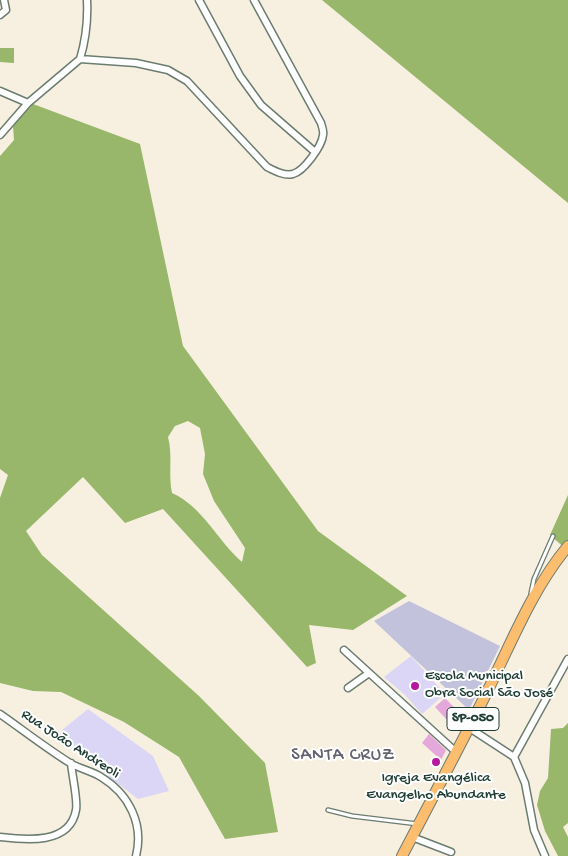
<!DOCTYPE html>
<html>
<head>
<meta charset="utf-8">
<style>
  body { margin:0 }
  canvas { display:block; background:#f7f0e0 }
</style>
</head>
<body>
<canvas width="568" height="856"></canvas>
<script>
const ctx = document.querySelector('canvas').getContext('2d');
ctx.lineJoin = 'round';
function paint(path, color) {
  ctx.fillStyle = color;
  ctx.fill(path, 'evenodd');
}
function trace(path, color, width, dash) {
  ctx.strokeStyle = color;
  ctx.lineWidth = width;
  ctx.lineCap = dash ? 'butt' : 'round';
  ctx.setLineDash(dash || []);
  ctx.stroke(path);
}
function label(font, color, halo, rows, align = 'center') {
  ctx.font = font + ' "Gochi Hand",sans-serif';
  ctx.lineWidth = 4;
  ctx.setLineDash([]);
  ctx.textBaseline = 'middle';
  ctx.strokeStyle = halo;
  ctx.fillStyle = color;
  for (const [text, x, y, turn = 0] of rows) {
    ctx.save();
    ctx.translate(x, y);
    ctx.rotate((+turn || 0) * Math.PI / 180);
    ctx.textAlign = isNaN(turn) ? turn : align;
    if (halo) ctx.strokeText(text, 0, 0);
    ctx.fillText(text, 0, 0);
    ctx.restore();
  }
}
paint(new Path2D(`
  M 411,656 L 445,694 L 422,714 L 405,695 L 384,677 Z
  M 88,709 L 153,756 L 169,791 L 138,799 L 60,739 L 62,730 Z`), '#dcd6f6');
paint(new Path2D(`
  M 409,601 L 500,646 L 469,710 L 374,621 Z`), '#c2c2dc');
paint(new Path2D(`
  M 322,0 L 568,0 L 568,203 Z
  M 0,48 L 14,48 L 14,63 L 0,62 Z
  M 33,104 L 140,144 L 183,346 L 318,531 L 407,596 L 353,630 L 309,625 L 316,663 L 307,667 L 163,509 L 125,523 L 83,477 L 26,531 L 42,555 L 199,696 L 265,763 L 278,832 L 225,839 L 179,757 L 124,722 L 61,692 L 33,691 L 0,683 L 0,498 L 8,475 L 0,469 L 0,156 L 14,140 L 13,126 ZM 188,421 L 200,428 L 205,454 L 203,474 L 214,501 L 245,548 L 242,562 C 217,540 203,507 172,493 C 168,473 173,456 168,437 L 175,426 Z
  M 568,495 L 568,551 L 550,535 Z
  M 568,723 L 568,823 L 563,827 L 568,837 L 568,856 L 558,856 L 545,831 L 537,805 L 540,791 L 548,778 L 551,729 L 563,728 Z`), '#98b76a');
paint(new Path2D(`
  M 445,698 L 458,711 L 448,721 L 435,707 Z
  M 429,734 L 446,750 L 441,760 L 422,743 Z`), '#e4a8db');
const lane = new Path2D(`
  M 531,593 L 534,579 L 553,536
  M 328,810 L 352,816 L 418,824`);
const street = new Path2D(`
  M 199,0 L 240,76 L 261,105 L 315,152
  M 0,15 L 6,10 L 4,0
  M 80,59 L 136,63 L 168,70 L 187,81 L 267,167 C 275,171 284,176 293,174 C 304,171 322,146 323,135 C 324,131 322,127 321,123 L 254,0
  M 0,91 L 28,103
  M 0,135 L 28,103 L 80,59 C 86,39 88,20 87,0
  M 344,650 L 456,752
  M 348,688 L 369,673
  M 0,714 C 23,730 46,748 70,763 C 80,769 92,771 101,777 C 129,794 144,824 136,856
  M 468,727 L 514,757 L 525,783 L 534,830 L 545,856
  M 514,757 L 568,659
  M 0,837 C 26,840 70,845 76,810 C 78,800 72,775 71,763
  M 412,837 L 451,852`);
const primary = new Path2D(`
  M 402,856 C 431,801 460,746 488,690 C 512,641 533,588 568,546`);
trace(lane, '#6b7c70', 5.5);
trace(street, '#6b7c70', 9);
trace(primary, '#6b7c70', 12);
trace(lane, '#fff', 3);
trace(street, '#fff', 6);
trace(primary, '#fcbd6f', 10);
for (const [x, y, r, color] of [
  [415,686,5,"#b5179e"],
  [436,762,5,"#b5179e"]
]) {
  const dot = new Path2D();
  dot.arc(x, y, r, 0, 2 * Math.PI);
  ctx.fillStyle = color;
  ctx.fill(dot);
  trace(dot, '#fff', 2);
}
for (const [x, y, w] of [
  [473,719,52]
]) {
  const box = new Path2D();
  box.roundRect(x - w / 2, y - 11.5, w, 23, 4);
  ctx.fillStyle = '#fff';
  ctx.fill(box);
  trace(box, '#1f3d34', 1);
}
label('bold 14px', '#1f3d34', null, [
  ["SP-050",473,719]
]);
label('15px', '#1f3d34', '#fff', [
  ["Escola Municipal",425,677],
  ["Obra Social São José",425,694],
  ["Igreja Evangélica",436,779,"center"],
  ["Evangelho Abundante",436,796,"center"]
], 'left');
label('15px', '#1f3d34', '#fff', [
  ["Rua João Andreoli",70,745,33]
]);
ctx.letterSpacing = '1px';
label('18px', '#64626e', '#fff', [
  ["SANTA CRUZ",343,756]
]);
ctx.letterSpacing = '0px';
</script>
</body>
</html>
